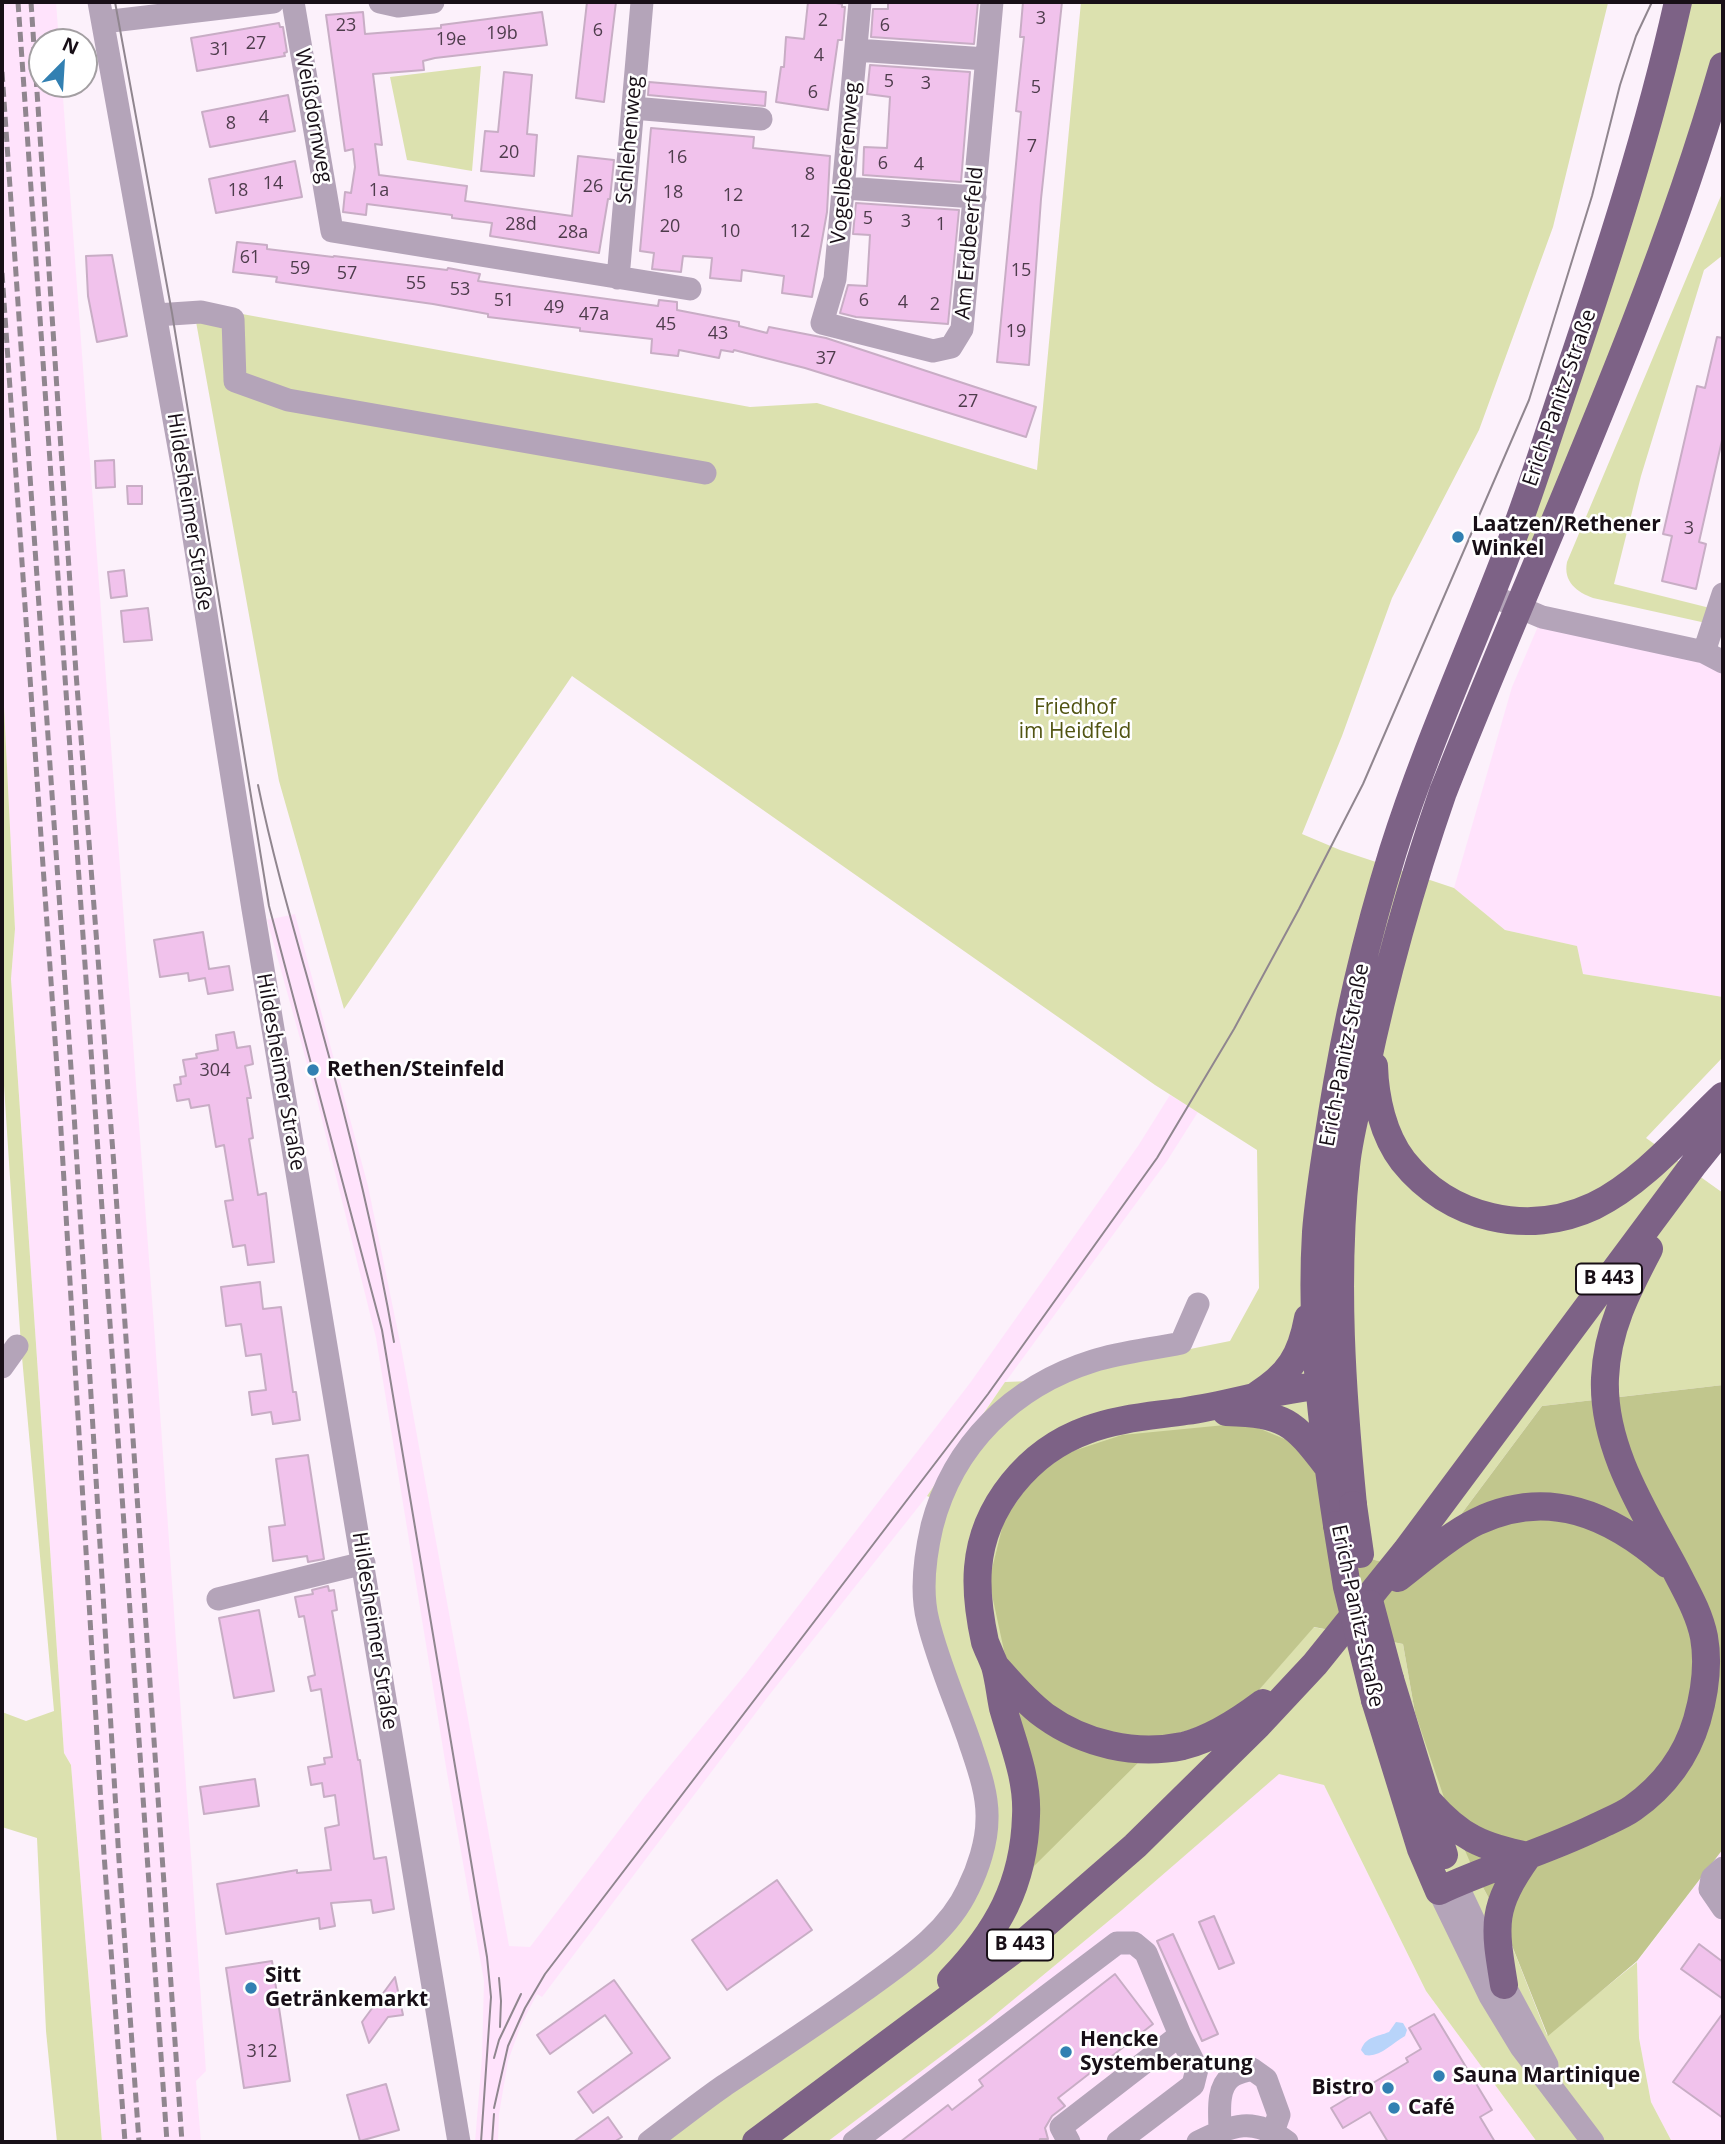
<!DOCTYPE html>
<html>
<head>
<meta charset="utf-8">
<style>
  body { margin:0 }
  #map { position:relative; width:1725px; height:2144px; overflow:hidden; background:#fcf1fb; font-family:"Open Sans",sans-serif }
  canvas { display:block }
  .frame { position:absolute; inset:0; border:4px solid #180f17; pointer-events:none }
  .north { position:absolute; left:28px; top:28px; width:70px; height:70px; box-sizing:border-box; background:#fff; border:2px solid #a39fa2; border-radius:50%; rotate:24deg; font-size:19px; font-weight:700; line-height:28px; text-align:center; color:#180f17 }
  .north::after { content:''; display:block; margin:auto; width:24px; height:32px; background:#3280b2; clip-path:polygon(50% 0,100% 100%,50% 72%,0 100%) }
</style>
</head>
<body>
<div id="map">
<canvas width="1725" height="2144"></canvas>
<div class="frame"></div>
<div class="north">N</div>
</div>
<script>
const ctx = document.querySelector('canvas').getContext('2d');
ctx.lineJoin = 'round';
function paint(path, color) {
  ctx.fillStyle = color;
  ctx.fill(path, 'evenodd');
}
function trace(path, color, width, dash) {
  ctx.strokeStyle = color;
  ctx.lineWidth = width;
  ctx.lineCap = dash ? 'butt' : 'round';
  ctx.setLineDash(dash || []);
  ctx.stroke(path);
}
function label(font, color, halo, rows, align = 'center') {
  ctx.font = font + ' "Open Sans",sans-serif';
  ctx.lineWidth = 5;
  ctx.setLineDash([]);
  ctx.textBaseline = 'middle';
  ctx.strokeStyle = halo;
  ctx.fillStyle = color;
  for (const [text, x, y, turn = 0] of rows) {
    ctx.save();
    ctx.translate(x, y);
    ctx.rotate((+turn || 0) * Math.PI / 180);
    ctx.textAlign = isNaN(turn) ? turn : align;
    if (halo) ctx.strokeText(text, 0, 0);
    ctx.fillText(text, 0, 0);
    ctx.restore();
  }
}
paint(new Path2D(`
  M 2,2 L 56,2 L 59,42 L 42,42 L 42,84 L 62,84 L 155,1340 L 206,2071 L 196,2081 L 201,2142 L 102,2142 L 71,1765 L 64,1753 L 11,979 L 15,929 L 2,666 Z
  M 1542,617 L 1723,662 L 1723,997 L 1583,974 L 1576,946 L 1505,930 L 1454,888 L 1512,687 Z
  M 295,914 L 368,1186 L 401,1347 L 509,1946 L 530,1947 L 645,1796 L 744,1676 L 970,1383 L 1138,1146 L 1170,1095 L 1198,1112 L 1167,1161 L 993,1399 L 927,1496 L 770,1694 L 542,1997 L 537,1994 L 521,2025 L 508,2061 L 499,2114 L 498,2142 L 475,2142 L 482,2057 L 484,1981 L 447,1773 L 376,1338 L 316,1096 L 267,920 Z
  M 1279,1773 L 1324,1785 L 1426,1991 L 1537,2142 L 827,2142 L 984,2024 L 1122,1910 Z
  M 1723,1849 L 1723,2142 L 1672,2142 L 1651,2102 L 1639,2038 L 1637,1962 Z`), '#ffe3fc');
paint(new Path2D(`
  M 1081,2 L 1608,3 L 1553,227 L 1479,430 L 1392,598 L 1342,736 L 1302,834 L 1340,850 L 1454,888 L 1505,930 L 1577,946 L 1583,974 L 1723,997 L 1723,1057 L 1646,1138 L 1723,1193 L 1723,1385 L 1542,1406 L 1418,1572 L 1327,1547 L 1163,1738 L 1237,1714 L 1313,1627 L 1403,1644 L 1415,1713 L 1473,1869 L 1505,1928 L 1547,2035 L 1637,1962 L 1639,2038 L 1651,2102 L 1672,2142 L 1537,2142 L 1426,1991 L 1324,1785 L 1279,1774 L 1122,1910 L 984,2024 L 827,2142 L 660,2142 L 915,1964 L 995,1818 L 946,1652 L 931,1588 L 946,1505 L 927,1496 L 1005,1382 L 1031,1381 L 1230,1341 L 1259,1288 L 1257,1150 L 1155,1085 L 572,676 L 344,1009 L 279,781 L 193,305 L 750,407 L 817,403 L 1037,470 Z
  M 1678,2 L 1723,2 L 1723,66 L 1537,561 L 1508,550 Z
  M 481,66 L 472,171 L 407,160 L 390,77 Z
  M 1723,191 L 1723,255 L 1704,270 L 1641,476 L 1614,584 L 1710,608 L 1706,623 L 1593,598 C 1577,592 1563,582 1567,562 Z
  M 2,666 L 15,929 L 11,979 L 64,1753 L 71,1765 L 102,2142 L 57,2142 L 46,2031 L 37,1838 L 2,1827 L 2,1712 L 26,1721 L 54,1711 L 21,1346 L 2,1055 Z`), '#dce1af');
paint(new Path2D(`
  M 1723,1385 L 1723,1849 L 1637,1961 L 1548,2036 L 1505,1928 L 1473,1869 L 1451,1818 L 1415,1713 L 1403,1644 L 1314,1627 L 1237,1715 L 1163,1738 L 1026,1874 L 1033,1785 L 989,1581 L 1004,1520 L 1031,1481 L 1067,1453 L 1122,1435 L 1246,1423 L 1299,1445 L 1320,1477 L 1328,1547 L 1418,1572 L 1542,1406 Z`), '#c1c68d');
paint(new Path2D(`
  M 1396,2022 L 1403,2023 L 1407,2030 L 1405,2036 C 1392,2043 1380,2058 1365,2055 L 1361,2050 C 1366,2036 1377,2037 1389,2032 Z`), '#b8d4fa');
const building = new Path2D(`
  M 587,2 L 616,2 L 604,102 L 576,98 Z
  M 808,2 L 830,2 L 842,4 L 842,7 L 845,7 L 842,40 L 838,40 L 828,110 L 776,102 L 781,67 L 784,67 L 786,37 L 804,39 Z
  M 888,2 L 978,2 L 974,44 L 871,37 L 873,9 L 888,9 Z
  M 1023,2 L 1062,2 L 1041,199 L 1029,365 L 997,362 L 1021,112 L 1016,111 L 1024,37 L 1020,37 Z
  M 363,12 L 365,34 L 441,28 L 441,25 L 542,12 L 547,45 L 435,58 L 423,61 L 424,70 L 373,74 L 382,145 L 375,144 L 379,175 L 467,186 L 465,201 L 572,216 L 578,156 L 614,160 L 610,199 L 608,199 L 599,253 L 490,236 L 492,223 L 452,218 L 452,215 L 367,204 L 366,215 L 343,212 L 345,192 L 351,193 L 355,167 L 353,149 L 345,151 L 326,15 Z
  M 279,23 L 280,27 L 283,27 L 287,52 L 284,53 L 285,56 L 197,71 L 191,38 Z
  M 870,65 L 970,72 L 961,182 L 863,175 L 864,147 L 887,148 L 890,97 L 867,94 Z
  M 504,72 L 532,75 L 527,134 L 537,135 L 534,176 L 481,171 L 485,131 L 498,132 Z
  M 649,82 L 766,92 L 765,106 L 648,95 Z
  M 288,95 L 295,131 L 210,147 L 202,112 Z
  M 651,128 L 754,137 L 753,148 L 830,156 L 827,212 L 812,297 L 782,293 L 784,276 L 742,270 L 741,281 L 710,278 L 712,258 L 683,256 L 681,272 L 652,269 L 654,253 L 640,251 Z
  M 295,161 L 302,197 L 216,213 L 209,179 Z
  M 856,203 L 959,210 L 948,324 L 856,317 L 840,313 L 848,285 L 867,286 L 870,235 L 853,234 Z
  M 237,242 L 267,245 L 267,249 L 333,257 L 334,256 L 447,270 L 448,268 L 480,274 L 478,281 L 520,287 L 658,306 L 659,300 L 677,302 L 677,310 L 739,322 L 739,326 L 767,333 L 769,327 L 826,338 L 1036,407 L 1026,437 L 805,368 L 734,350 L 733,352 L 721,350 L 719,358 L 679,350 L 678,356 L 651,353 L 652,339 L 580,331 L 580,328 L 488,317 L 488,314 L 433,304 L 276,282 L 277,277 L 233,272 Z
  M 112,255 L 127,336 L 97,342 L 88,296 L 86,256 Z
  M 1717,337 L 1723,338 L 1723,436 L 1699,542 L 1706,544 L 1696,589 L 1662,581 L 1672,536 L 1663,534 L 1697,386 L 1705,388 Z
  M 114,460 L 115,487 L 96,488 L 95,461 Z
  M 127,486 L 142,486 L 142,504 L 128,504 Z
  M 124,570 L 127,596 L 111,598 L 108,572 Z
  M 148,608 L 152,640 L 124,642 L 121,611 Z
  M 203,932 L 209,969 L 229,966 L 233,990 L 208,994 L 205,978 L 189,981 L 188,973 L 160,977 L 154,940 Z
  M 234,1032 L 237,1048 L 250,1046 L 253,1064 L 245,1066 L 251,1098 L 247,1098 L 253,1138 L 249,1139 L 258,1195 L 266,1193 L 274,1262 L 248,1265 L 245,1245 L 233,1247 L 225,1201 L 233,1200 L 224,1145 L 216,1147 L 209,1105 L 191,1108 L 189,1099 L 177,1101 L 174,1085 L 181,1084 L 180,1077 L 186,1076 L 183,1060 L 197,1058 L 196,1054 L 218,1050 L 216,1035 Z
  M 260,1282 L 263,1309 L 281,1307 L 293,1392 L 296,1392 L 300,1420 L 273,1424 L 271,1412 L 252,1415 L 249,1392 L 266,1390 L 261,1354 L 246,1356 L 241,1324 L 226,1326 L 221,1287 Z
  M 308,1455 L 324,1559 L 308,1562 L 307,1556 L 273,1561 L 269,1527 L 285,1525 L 276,1459 Z
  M 328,1586 L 329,1591 L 334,1590 L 337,1610 L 332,1611 L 358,1760 L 360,1760 L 374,1859 L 386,1857 L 394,1909 L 373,1913 L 371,1900 L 331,1903 L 335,1926 L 320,1929 L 319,1918 L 226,1934 L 217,1884 L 297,1870 L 297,1873 L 331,1870 L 325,1828 L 339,1825 L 335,1795 L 324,1797 L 322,1783 L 311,1785 L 308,1767 L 325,1764 L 324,1758 L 332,1757 L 321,1689 L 311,1691 L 308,1677 L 315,1675 L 304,1616 L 299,1617 L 295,1597 L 313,1594 L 312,1590 Z
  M 259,1610 L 274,1691 L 234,1698 L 219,1618 Z
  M 255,1779 L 259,1806 L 204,1814 L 200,1787 Z
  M 777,1880 L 812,1930 L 727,1990 L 692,1940 Z
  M 1214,1916 L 1234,1963 L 1219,1969 L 1199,1922 Z
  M 1173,1934 L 1218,2034 L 1202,2041 L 1157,1941 Z
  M 1699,1944 L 1723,1962 L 1723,1999 L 1681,1969 Z
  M 272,1961 L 290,2081 L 244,2088 L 226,1968 Z
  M 1115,1974 L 1153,2024 L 1058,2098 L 1065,2106 L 1052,2116 L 1045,2128 L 1048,2139 L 1040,2139 L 1039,2142 L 900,2142 L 948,2105 L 952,2110 L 983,2086 L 979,2080 Z
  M 395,1977 L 403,2015 L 388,2017 L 369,2043 L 362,2022 Z
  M 614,1980 L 670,2058 L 593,2113 L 578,2092 L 632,2053 L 605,2015 L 550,2054 L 537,2035 Z
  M 1723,2013 L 1723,2118 L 1673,2082 Z
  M 1434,2014 L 1492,2110 L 1480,2117 L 1495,2142 L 1388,2142 L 1370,2112 L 1343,2128 L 1331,2108 L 1408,2062 L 1406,2058 L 1421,2049 L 1409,2028 Z
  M 386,2084 L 399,2130 L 360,2141 L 347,2095 Z
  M 608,2117 L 622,2137 L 614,2142 L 573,2142 Z`);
paint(building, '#f1c2ec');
trace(building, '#c8adc5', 2);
trace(new Path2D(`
  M 99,2 L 184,475 L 253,909 L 459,2142
  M 293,2 L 332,231 L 690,289
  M 380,2 L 398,6 L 433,2
  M 860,2 L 835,279 L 822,323 L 933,351 L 951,347 L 962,329 L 992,2
  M 103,22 L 273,2
  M 856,50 L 986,59
  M 633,108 L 761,119
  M 844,188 L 975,197
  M 618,278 L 642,2
  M 156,315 L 201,312 L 233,319 L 235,381 L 288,400 L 705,473
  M 1490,595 L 1542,617 L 1704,652 L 1723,662
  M 1704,652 L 1723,594
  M 2,1367 L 17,1346
  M 218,1599 L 364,1563
  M 1723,1868 L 1712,1878 L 1710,1889 L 1723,1908
  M 1456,1883 L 1504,1985 L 1547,2065
  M 1439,1891 L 1490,1996 L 1521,2047 L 1593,2142
  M 1220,2131 C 1220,2115 1216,2088 1231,2077 C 1236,2073 1246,2071 1252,2069 L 1266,2079 L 1279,2115 L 1273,2132
  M 649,2142 C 674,2123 699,2103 725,2085 C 772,2054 819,2023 865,1990 C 903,1962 947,1934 968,1889 C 978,1869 987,1842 987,1819 C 988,1794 978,1767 970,1743 C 956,1702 938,1662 928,1621 C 920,1590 925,1556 932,1526 C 953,1445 1013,1386 1093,1361 C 1121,1352 1153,1349 1181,1343 L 1198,1304
  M 854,2142 L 1117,1943 L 1134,1943 L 1146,1953 L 1180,2035
  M 1069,2142 L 1061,2127 L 1180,2035 L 1197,2069 L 1193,2085 L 1118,2142
  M 1198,2142 C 1233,2125 1253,2116 1287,2142`), '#b4a4b9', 23);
trace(new Path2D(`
  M 1374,1066 C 1375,1098 1383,1135 1403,1161 C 1449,1219 1528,1237 1594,1206 C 1642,1183 1685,1132 1723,1096
  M 1257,1395 C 1289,1375 1301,1356 1308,1318
  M 1226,1412 C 1285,1414 1293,1421 1328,1467
  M 1353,1505 C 1342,1392 1334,1280 1346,1166 C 1349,1135 1358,1104 1365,1073 C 1385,977 1411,884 1443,792 C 1538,551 1651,316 1723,66
  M 1337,1525 C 1322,1428 1310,1330 1316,1232 C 1319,1193 1326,1153 1332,1114 C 1346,1025 1366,938 1393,851 C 1426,746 1473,644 1512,540 C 1532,488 1548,435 1566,382 C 1608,257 1649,131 1678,2
  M 1398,1578 C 1420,1561 1451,1534 1476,1522 C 1548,1487 1611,1515 1667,1564
  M 996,1667 C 1011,1684 1027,1703 1045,1716 C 1084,1744 1135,1756 1183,1746 C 1212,1739 1239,1721 1263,1703
  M 1390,1679 L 1444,1855
  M 1375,1700 L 1421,1849 L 1439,1891 C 1490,1867 1545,1852 1596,1827 C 1608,1821 1622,1816 1633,1808 C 1664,1786 1686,1757 1697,1720 C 1705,1692 1709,1665 1704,1637 C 1699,1612 1686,1591 1675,1569 C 1644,1511 1602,1447 1605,1378 C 1607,1329 1627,1291 1649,1249
  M 1429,1802 C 1460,1837 1482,1847 1528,1856
  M 951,1980 C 997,1932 1024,1885 1026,1816 C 1028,1778 1013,1744 1003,1708 C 1000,1694 999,1680 995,1666 C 992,1658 988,1650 985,1642 C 980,1619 976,1592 978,1568 C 983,1506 1029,1451 1087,1430 C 1118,1418 1153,1416 1186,1411 C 1236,1404 1285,1386 1337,1385
  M 1504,1985 C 1494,1924 1491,1908 1528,1856
  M 756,2142 L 1027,1940 L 1135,1846 L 1258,1725 L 1315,1664 L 1406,1551 L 1694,1164 L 1723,1128`), '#7d6286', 28);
trace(new Path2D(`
  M 115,2 L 172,313 L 269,906 L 382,1330 L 487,1957 L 491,1997 L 481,2142
  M 258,785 C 274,863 297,940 318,1016 C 348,1124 375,1232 394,1342
  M 499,1978 L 501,2001 L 500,2027
  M 494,2058 L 499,2040 L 521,1994
  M 494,2108 L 508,2046 L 525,2008 L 545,1974 L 988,1394 L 1157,1158 L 1234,1029 L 1299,909 L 1363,784 L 1529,400 L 1592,196 L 1620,85 L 1636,36 L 1652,2
  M 492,2142 L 494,2114`), '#90868f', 2);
trace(new Path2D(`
  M 18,2 L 167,2142
  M 31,2 L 76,673 L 114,1166 L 182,2142
  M 2,72 L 73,1097 L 119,1860 L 139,2142
  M 2,273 L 59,1097 L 104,1854 L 125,2142`), '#90868f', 5, [10, 5]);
trace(new Path2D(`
  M 1353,1505 L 1360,1554
  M 1337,1525 L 1347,1587 L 1375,1700
  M 1370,1604 L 1390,1679`), '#7d6286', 28);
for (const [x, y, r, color] of [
  [1458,537,7,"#3280b2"],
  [313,1070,7,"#3280b2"],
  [251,1988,7,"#3280b2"],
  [1066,2052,7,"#3280b2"],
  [1439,2076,7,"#3280b2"],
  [1388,2088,7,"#3280b2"],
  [1394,2108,7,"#3280b2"]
]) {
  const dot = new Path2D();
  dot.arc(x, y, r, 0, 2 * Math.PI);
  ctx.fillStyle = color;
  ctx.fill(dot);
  trace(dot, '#fff', 2.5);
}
label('18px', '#4e3c4c', null, [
  ["3",1041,19],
  ["2",823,21],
  ["23",346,26],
  ["6",885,26],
  ["6",598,31],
  ["19b",502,34],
  ["19e",451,40],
  ["27",256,44],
  ["31",220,50],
  ["4",819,56],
  ["5",889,82],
  ["3",926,84],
  ["5",1036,88],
  ["6",813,93],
  ["4",264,118],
  ["8",231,124],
  ["7",1032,147],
  ["20",509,153],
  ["16",677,158],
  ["6",883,164],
  ["4",919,165],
  ["8",810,175],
  ["14",273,184],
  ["26",593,187],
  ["18",238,191],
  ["1a",379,191],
  ["18",673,193],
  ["12",733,196],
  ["5",868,219],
  ["3",906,222],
  ["28d",521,225],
  ["1",941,225],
  ["20",670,227],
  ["10",730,232],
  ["12",800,232],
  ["28a",573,233],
  ["61",250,258],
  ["59",300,269],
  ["15",1021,271],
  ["57",347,274],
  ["55",416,284],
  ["53",460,290],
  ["51",504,301],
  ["6",864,301],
  ["4",903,303],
  ["2",935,305],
  ["49",554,308],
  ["47a",594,315],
  ["45",666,325],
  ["19",1016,332],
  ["43",718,334],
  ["37",826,359],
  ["27",968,402],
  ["3",1689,529],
  ["304",215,1071],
  ["312",262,2052]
]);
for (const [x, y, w] of [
  [1609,1279,66],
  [1020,1945,66]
]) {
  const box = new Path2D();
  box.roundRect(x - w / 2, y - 15.5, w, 31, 5);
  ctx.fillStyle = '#fff';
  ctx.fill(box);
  trace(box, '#180f17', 2);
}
label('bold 19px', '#180f17', null, [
  ["B 443",1609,1279],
  ["B 443",1020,1945]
]);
label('21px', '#180f17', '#fff', [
  ["Weißdornweg",313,116,80],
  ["Schlehenweg",630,140,-85],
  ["Vogelbeerenweg",846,163,-85],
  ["Am Erdbeerfeld",970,243,-85],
  ["Erich-Panitz-Straße",1560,398,-71],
  ["Hildesheimer Straße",189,512,81],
  ["Erich-Panitz-Straße",1345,1055,-79],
  ["Hildesheimer Straße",280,1072,80],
  ["Erich-Panitz-Straße",1357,1616,78],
  ["Hildesheimer Straße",374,1631,81]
]);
label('bold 21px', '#180f17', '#fff', [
  ["Laatzen/Rethener",1472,525],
  ["Winkel",1472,549],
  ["Rethen/Steinfeld",327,1070],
  ["Sitt",265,1976],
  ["Getränkemarkt",265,2000],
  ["Hencke",1080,2040],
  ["Systemberatung",1080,2064],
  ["Sauna Martinique",1453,2076],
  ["Bistro",1374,2088,"right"],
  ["Café",1408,2108]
], 'left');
label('21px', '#515412', '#fff', [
  ["Friedhof",1075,708],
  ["im Heidfeld",1075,732]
]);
</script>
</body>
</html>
